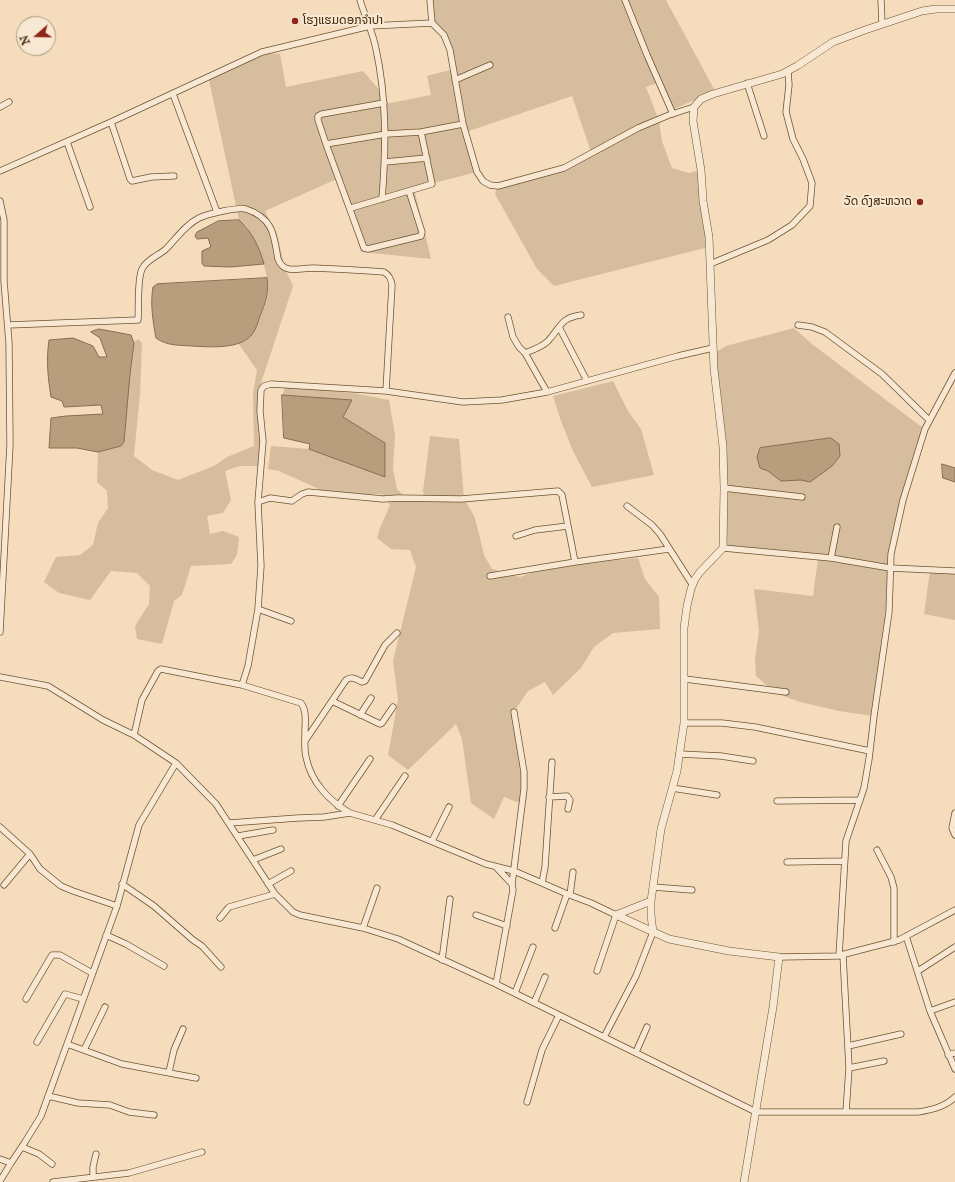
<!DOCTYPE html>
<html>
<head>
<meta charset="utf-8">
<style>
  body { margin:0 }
  #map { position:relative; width:955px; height:1182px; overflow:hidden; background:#f5dcbc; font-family:"IM FELL Great Primer",serif }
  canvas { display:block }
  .north { position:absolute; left:16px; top:16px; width:40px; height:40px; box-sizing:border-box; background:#f8e8d3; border:1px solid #ae9a80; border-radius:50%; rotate:250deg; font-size:11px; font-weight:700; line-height:16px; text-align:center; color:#3e2604 }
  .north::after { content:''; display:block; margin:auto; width:14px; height:18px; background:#8f2418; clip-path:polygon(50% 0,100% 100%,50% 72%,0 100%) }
</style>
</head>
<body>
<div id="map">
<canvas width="955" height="1182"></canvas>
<div class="north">N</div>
</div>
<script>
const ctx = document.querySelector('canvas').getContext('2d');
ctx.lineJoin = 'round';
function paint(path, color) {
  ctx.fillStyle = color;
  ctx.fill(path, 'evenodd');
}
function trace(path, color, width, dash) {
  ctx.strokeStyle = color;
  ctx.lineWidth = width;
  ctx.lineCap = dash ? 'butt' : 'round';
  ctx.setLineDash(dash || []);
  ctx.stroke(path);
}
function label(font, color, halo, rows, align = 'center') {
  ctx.font = font + ' "IM FELL Great Primer","Noto Sans Lao",serif';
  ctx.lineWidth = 4;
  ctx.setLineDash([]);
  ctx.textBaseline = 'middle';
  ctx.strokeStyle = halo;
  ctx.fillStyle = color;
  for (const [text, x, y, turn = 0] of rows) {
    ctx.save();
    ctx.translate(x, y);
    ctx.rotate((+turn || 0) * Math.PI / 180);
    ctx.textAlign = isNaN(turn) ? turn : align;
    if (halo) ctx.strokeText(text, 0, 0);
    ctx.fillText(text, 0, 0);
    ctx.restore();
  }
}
paint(new Path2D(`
  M 431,0 L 666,0 L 715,91 L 674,109 L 660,82 L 646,87 L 659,121 L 662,141 L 672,168 L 689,173 L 701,170 L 709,247 L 554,286 L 537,269 L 495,194 L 498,185 L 564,168 L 591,152 L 572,96 L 466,132 L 477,172 L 414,188 L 431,259 L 361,252 L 339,178 L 265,211 L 277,234 L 285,269 L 293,286 L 260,386 L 261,447 L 258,466 L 240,466 L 225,471 L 231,500 L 223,513 L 207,516 L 210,534 L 223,531 L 239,537 L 237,555 L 231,564 L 191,566 L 182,595 L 174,601 L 162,644 L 137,639 L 135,626 L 149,604 L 150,586 L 137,573 L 111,571 L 90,600 L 59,593 L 44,582 L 56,557 L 80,555 L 93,545 L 98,523 L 108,508 L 107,491 L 97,482 L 98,452 L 121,446 L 124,442 L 130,373 L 134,343 L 138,339 L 142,343 L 140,394 L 134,456 L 152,470 L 178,480 L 214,466 L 227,457 L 254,446 L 253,394 L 257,370 L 238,343 C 252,338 254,332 259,319 C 263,311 267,302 268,293 C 271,279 256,240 248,229 C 246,225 242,223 239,220 L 209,80 L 262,53 L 280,54 L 286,87 L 363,71 L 382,93 L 385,104 L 431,95 L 427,76 L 454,69 L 450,50 L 433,22 Z
  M 794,328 L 812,344 L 923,428 L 888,567 L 886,611 L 873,716 L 839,711 L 800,702 L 775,693 L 756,676 L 755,659 L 759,631 L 754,589 L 813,596 L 818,559 L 722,548 L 722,445 L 714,353 L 726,346 Z
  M 613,381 L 628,411 L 641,429 L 654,475 L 592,487 L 573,451 L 561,421 L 553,396 Z
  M 286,386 L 353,393 L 389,400 L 395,435 L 393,469 L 397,489 L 406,498 L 424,496 L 423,491 L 430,436 L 459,439 L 464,498 L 475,518 L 484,555 L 492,569 L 520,577 L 531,573 L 580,564 L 638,558 L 645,579 L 659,597 L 660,629 L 613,633 L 594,647 L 581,668 L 553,695 L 545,682 L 528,691 L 515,710 L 523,764 L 522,804 L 504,797 L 494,819 L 471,803 L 462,739 L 456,724 L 408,770 L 388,755 L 398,700 L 393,661 L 416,567 L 410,550 L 391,549 L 377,538 L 380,528 L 390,505 L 382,494 L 353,494 L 321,490 L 279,471 L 268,469 L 271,446 L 309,449 L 344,461 L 385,443 L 343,417 L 352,401 L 282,395 Z
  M 930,571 L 955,573 L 955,620 L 924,614 Z`), '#d6bd9d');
const water = new Path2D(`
  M 239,220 C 253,233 259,247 264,264 L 230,267 L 204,266 L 202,263 L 202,251 L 211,247 L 208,238 L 197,239 L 195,236 L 197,232 L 218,221 Z
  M 267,278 C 269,293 266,302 260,316 C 258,322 256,329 253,333 C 242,350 209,347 192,346 C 179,345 167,346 156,338 C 153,322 150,303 153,287 L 157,284 Z
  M 99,329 L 131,335 L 134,343 L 130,374 L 124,442 L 121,446 L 98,452 L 77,448 L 49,448 L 51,418 L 66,416 L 103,414 L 101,405 L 64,407 L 62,401 L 51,397 C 48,378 46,360 49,340 L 73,338 L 93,346 L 99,357 L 107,357 L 100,338 L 91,332 Z
  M 282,395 L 352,400 L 343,417 L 385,443 L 385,477 L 317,452 L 309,449 L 310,444 L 284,438 Z
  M 831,438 L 839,444 L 840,456 L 832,466 L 810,482 L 801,480 L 781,481 L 768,471 L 760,468 L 757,457 L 760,448 Z
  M 942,464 L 955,468 L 955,482 L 943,478 Z`);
paint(water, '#b79e7d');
trace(water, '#876e4d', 1);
const minor = new Path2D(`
  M 360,0 C 365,17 373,32 376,49 C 387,99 386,149 382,199
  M 430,0 L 432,23 L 444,35 L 450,50 L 463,124 L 477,172 L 483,181 L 490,185 L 498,186 L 564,168 L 638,128 L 669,115 L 694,107
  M 625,0 L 647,55 L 673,114
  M 881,0 L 882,24
  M 455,80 L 490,65
  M 747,83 L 764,136
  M 173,94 L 217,212
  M 384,103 L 322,114 L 318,116 L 318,120 L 326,144 L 364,248 L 368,249 L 421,236 L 422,232 L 409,191
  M 0,107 L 9,102
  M 111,122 L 130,179 L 132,181 L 151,177 L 174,176
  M 67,142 L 90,207
  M 326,144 L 386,134 L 421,132 L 463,124
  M 385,162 L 427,158
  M 0,171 L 111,122 L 262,52 L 370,26 L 432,23
  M 0,201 L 4,220 L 4,281 L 9,343 L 10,445 L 0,632
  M 351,208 L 432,184 L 421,132
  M 710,264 L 768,240 L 792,225 L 810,206 L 812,183 L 803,159 L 793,139 L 786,112 L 789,85 L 788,71
  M 508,317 L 513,337 L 519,347 L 525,353 L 547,392
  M 8,325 L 138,320 C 139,307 137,280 142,269 C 147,259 158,256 166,249 C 176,239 185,225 199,218 C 207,214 237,207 246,209 C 255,212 265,218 270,227 C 275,236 276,249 278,259 C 280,264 283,268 289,269 C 296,270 305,268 313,268 C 337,269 360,270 384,272 C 389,275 391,278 392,285 L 386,391
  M 798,325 L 812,327 L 825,332 L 882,374 L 929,420
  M 559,327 L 587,381
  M 525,353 C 533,350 542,347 548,341 C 561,327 560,318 581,315
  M 724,488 L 802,497
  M 258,502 L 270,498 L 292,501 L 302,494 L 308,492 L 383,499 L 398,498 L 461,499 L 558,491 L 562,495 L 575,562
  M 627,506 L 652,525 L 660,534 L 692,584
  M 516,536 L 535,530 L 568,526
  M 723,548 L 831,558 L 890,568 L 955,571
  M 831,558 L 837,527
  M 490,576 L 575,562 L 669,549
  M 258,609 L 291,621
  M 0,677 L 48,686 L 103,720 L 134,735 L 176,763 L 216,804 L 275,894 L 293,912 L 300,915 L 363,928 L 398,939 L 496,984 L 756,1112 L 918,1112 C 931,1110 945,1107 955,1097
  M 685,679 L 786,692
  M 242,685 L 248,666 L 258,609 L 261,566 L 258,502 L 263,441 L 260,411 L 261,390 L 264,386 L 271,384 L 386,391 L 463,402 L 502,400 L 547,392 L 678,356 L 713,348
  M 332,701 L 380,724 L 382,723 L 393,707
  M 360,715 L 371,698
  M 684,723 L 722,723 L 755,727 L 870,751
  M 134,735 L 142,700 L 158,671 L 161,669 L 242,685 L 301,703 C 307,711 305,722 305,732 C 305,740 304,749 306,757 C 311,782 329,801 350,813
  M 305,741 L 346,680 C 352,676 356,679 362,682 L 365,681 L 385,645 L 397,633
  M 679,754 L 721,756 L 753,761
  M 672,788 L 717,795
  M 549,797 L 567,796 L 570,800 L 568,809
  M 777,801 L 860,800
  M 338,806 L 370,759
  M 955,813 L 952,828 L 955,835
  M 375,820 L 405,776
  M 229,823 L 298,818 L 324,817 L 350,813 L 392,825 L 486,864 L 514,871 L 542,883 L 567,894 L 591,903 L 616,915 L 597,971
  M 0,827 L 30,854 L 40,869 L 61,886 L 73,891 L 117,906
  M 238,836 L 273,830
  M 432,841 L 449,807
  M 877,850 L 891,877 L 894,888 L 894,942
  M 253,860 L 281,849
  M 787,862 L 844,861
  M 542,883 L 545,867 L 552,762
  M 122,884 L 154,906 L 193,940 L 202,946 L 221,967
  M 268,884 L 291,871
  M 512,884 L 524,789 L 524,772 L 514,712
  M 4,885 L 30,854
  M 653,887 L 692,890
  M 570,895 L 573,872
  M 476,915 L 507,926
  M 220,918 L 229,907 L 275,894
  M 363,928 L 377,888
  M 555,928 L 567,894
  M 106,935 L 126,944 L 164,966
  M 906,936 L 930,1011 L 955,1069
  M 841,955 L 899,940 L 955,910
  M 843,955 L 849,1068 L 846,1112
  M 779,957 L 839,956 L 846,841 L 864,788 L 869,759 L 874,716 L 889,612 L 891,554 L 903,500 L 925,429 L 955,373
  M 442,960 L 450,899
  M 918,971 L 955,947
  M 496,984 L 513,890 L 512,884 L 497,868
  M 515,993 L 533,947
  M 26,999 L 52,955 L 60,955 L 92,973
  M 534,1003 L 545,977
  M 930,1011 L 955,1002
  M 604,1037 L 636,976 L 653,932
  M 37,1042 L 65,994 L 83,999
  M 67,1044 L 122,1064 L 196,1078
  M 848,1046 L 901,1034
  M 84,1050 L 105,1007
  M 636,1052 L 647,1027
  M 948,1055 L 955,1053
  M 849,1068 L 884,1061
  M 169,1072 L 174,1050 L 183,1029
  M 48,1096 L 78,1103 L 110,1105 L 129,1112 L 154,1115
  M 527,1102 L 542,1050 L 559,1015
  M 22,1147 L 39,1154 L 52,1164
  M 0,1159 L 11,1163
  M 93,1177 L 93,1167 L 96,1154
  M 0,1181 L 11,1163 L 25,1142 L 41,1116 L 117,906 L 139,825 L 176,763
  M 53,1182 L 129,1173 L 202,1152`);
const tertiary = new Path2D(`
  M 616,915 L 669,939 L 729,951 L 779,957 L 773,1007 L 744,1182
  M 616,915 L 651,901
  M 653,932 L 651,915 L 651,901 L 661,829 L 677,771 L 684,723 L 684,628 L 687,606 L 691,589 L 695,579 L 700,572 L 723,548 L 724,488 L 723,447 L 714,369 L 709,237 L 703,201 L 701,170 L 693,121 L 694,107 L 701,99 L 713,94 L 782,74 L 797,66 L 833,42 L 865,30 L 922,11 L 936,9 L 955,9`);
trace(minor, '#6c5432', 7);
trace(tertiary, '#6c5432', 8);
trace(minor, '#f8e8d3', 5.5);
trace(tertiary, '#f8e8d3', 7);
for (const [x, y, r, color] of [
  [295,21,4,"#8f2418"],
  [920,202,4,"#8f2418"]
]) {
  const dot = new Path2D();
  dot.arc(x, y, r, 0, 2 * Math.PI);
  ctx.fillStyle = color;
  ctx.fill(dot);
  trace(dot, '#f8e8d3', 1.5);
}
label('12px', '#3e2604', '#f8e8d3', [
  ["ໂຮງແຮມດອກຈຳປາ",303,21],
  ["ວັດ ດົງສະຫວາດ",912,202,"right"]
], 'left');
</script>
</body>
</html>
